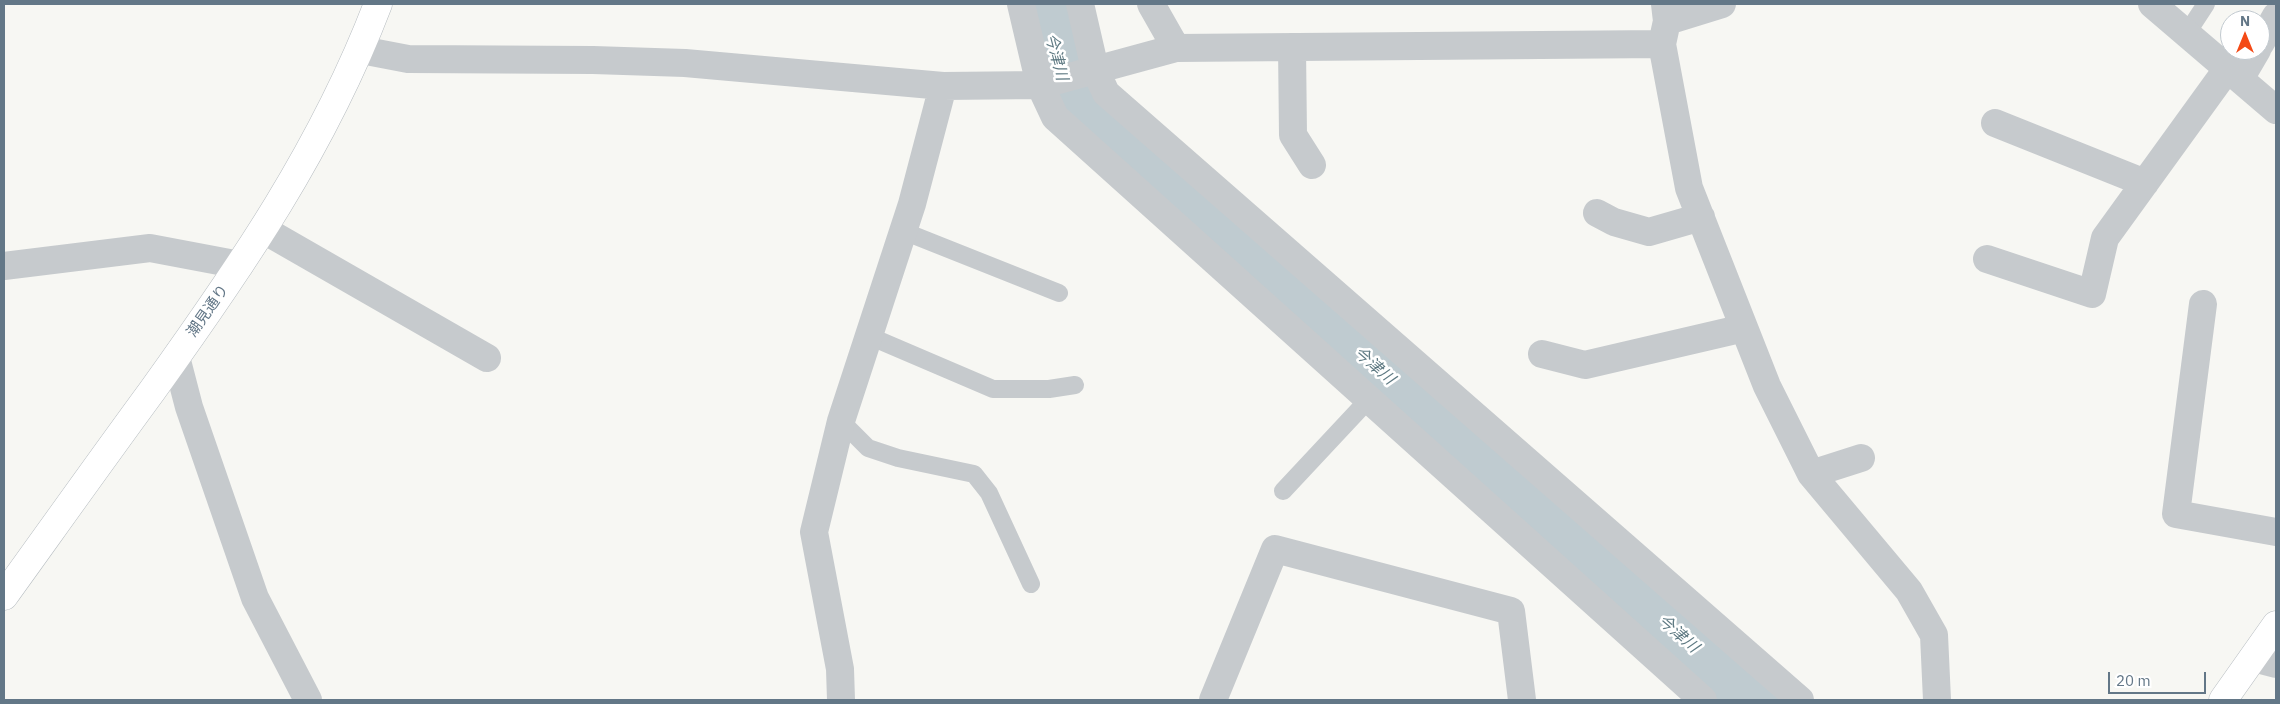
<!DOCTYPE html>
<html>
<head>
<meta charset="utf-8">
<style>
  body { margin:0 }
  #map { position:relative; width:2280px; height:704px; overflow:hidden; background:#f7f7f3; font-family:"IBM Plex Sans",sans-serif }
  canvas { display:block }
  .frame { position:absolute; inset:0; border:5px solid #637787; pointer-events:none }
  .north { position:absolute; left:2220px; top:10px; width:50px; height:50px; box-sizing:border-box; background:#fff; border:1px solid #c1c9cf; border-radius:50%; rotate:0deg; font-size:14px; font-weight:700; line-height:20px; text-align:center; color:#637787 }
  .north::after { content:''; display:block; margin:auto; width:18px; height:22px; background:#f44a16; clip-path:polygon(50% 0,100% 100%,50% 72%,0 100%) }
  .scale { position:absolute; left:2108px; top:672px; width:98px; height:22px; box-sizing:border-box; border:2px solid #637787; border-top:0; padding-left:6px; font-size:15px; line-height:18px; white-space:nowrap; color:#637787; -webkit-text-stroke:4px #fff; paint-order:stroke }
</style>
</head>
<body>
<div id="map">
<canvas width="2280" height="704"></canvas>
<div class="frame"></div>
<div class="north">N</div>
<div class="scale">20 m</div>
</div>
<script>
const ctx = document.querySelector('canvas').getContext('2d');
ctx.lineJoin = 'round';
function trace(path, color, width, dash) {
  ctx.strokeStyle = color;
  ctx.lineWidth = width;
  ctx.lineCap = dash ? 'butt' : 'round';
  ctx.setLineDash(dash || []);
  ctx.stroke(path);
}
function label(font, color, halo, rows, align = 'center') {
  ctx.font = font + ' "IBM Plex Sans","Noto Sans JP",sans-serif';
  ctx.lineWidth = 5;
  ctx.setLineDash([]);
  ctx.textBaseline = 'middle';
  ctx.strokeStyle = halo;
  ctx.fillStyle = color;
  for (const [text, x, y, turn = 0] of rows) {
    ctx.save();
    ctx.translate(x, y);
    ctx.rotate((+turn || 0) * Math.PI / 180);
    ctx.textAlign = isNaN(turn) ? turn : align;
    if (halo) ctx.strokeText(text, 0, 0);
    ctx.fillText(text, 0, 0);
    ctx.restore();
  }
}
trace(new Path2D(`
  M 1043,4 L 1066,95 L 1753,700`), '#bfcbd0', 59);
const secondary = new Path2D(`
  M 4,596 C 53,528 102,459 152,391 C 241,267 323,148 378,4
  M 2223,700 L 2276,625`);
trace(secondary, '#b6bcc0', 29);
trace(new Path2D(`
  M 2187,33 L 2206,4
  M 903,231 L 1059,293
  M 869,336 L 993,389 L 1049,389 L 1075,385
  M 841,421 L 868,448 L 898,458 L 974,474 L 989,493 L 1031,584
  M 1283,491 L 1369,399`), '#c6cacd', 18);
trace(new Path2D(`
  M 1021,4 L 1040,85 L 1055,117 L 1703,700
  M 1080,4 L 1095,69 L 1106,93 L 1800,700
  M 1151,4 L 1176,48
  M 1665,4 L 1667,21 L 1662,44 L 1689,188 L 1767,386 L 1811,474 L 1909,591 L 1934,635 L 1937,700
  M 2152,4 L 2276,110
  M 1667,21 L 1722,4
  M 2260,44 L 2276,16
  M 1292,47 L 1293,135 L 1312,165
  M 361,50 L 408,59 L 593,60 L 685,63 L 943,86 L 1040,85 L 1176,48 L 1662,44
  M 2240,79 L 2257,50
  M 1995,123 L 2145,183
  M 1597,213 L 1614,222 L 1649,232 L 1701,217
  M 264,230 L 487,358
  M 1987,259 L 2092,294 L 2105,238 L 2228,68
  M 4,266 L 150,248 L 240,265
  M 2203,304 L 2176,514 L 2276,532
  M 1542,354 L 1585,365 L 1744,328
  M 176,357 L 189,407 L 255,598 L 308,700
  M 1811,474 L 1861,458
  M 2253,658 L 2276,664
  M 841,700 L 840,669 L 814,532 L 841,421 L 912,204 L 943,86
  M 1213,700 L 1275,549 L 1511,611 L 1522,700`), '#c6cacd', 28);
trace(secondary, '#fff', 28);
label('15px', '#637787', '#fff', [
  ["潮見通り",208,311,-55]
]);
label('italic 16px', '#5f7a83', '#fff', [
  ["今津川",1056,57,75],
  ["今津川",1374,366,41],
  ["今津川",1678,634,41]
]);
</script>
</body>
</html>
